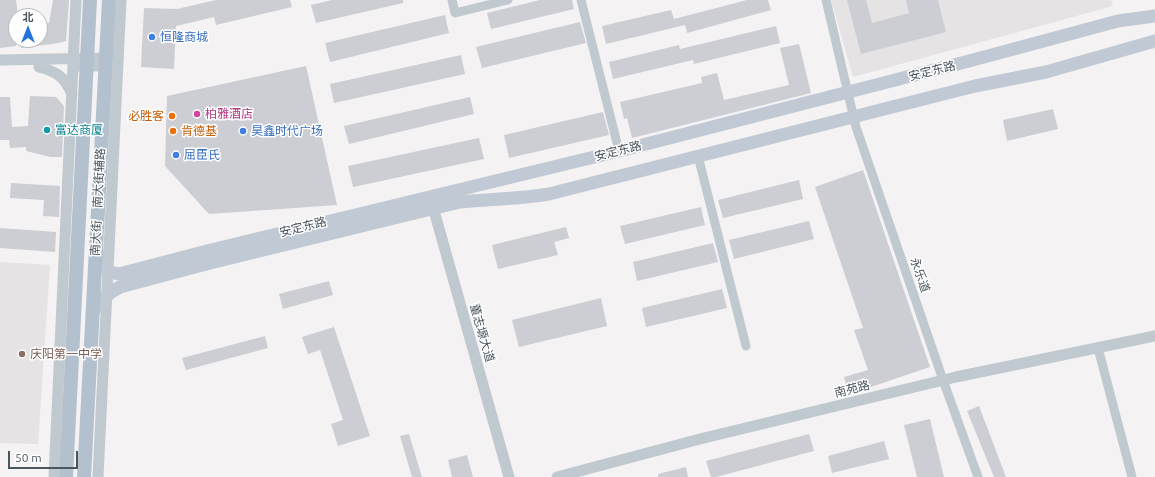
<!DOCTYPE html>
<html>
<head>
<meta charset="utf-8">
<style>
  body { margin:0 }
  #map { position:relative; width:1155px; height:477px; overflow:hidden; background:#f4f2f2; font-family:Ubuntu,"Noto Sans SC",sans-serif }
  canvas { display:block }
  .north { position:absolute; left:8px; top:8px; width:40px; height:40px; box-sizing:border-box; background:#fff; border:1px solid #b7bbbf; border-radius:50%; rotate:0deg; font-size:11px; font-weight:700; line-height:16px; text-align:center; color:#4a555e }
  .north::after { content:''; display:block; margin:auto; width:14px; height:18px; background:#2375dd; clip-path:polygon(50% 0,100% 100%,50% 72%,0 100%) }
  .scale { position:absolute; left:8px; top:451px; width:70px; height:18px; box-sizing:border-box; border:2px solid #4a555e; border-top:0; padding-left:5px; font-size:12px; line-height:14px; white-space:nowrap; color:#4a555e; -webkit-text-stroke:3px #fff; paint-order:stroke }
</style>
</head>
<body>
<div id="map">
<canvas width="1155" height="477"></canvas>
<div class="north">北</div>
<div class="scale">50 m</div>
</div>
<script>
const ctx = document.querySelector('canvas').getContext('2d');
ctx.lineJoin = 'round';
function paint(path, color) {
  ctx.fillStyle = color;
  ctx.fill(path, 'evenodd');
}
function trace(path, color, width, dash) {
  ctx.strokeStyle = color;
  ctx.lineWidth = width;
  ctx.lineCap = dash ? 'butt' : 'round';
  ctx.setLineDash(dash || []);
  ctx.stroke(path);
}
function label(font, color, halo, rows, align = 'center') {
  ctx.font = font + ' Ubuntu,"Noto Sans SC",sans-serif';
  ctx.lineWidth = 3;
  ctx.setLineDash([]);
  ctx.textBaseline = 'middle';
  ctx.strokeStyle = halo;
  ctx.fillStyle = color;
  for (const [text, x, y, turn = 0] of rows) {
    ctx.save();
    ctx.translate(x, y);
    ctx.rotate((+turn || 0) * Math.PI / 180);
    ctx.textAlign = isNaN(turn) ? turn : align;
    if (halo) ctx.strokeText(text, 0, 0);
    ctx.fillText(text, 0, 0);
    ctx.restore();
  }
}
paint(new Path2D(`
  M 831,0 L 1111,0 L 1113,6 L 853,77 Z
  M 0,262 L 50,265 L 38,444 L 0,443 Z`), '#e5e3e3');
paint(new Path2D(`
  M 0,0 L 16,0 L 18,16 L 16,16 L 16,46 L 0,48 Z
  M 53,0 L 69,0 L 66,41 L 59,43 L 21,48 L 21,40 L 40,40 L 40,24 L 49,23 Z
  M 216,0 L 290,0 L 292,7 L 216,25 L 214,17 L 176,26 L 174,69 L 141,67 L 144,8 L 177,9 Z
  M 332,0 L 403,0 L 403,3 L 316,23 L 311,5 Z
  M 540,0 L 572,0 L 574,9 L 491,29 L 487,13 Z
  M 747,0 L 768,0 L 771,10 L 687,33 L 685,25 L 606,44 L 602,26 L 671,10 L 674,19 Z
  M 847,0 L 866,0 L 872,23 L 909,13 L 906,0 L 938,0 L 946,32 L 861,54 Z
  M 445,15 L 449,33 L 330,62 L 325,43 Z
  M 580,22 L 586,43 L 482,68 L 476,47 Z
  M 776,26 L 780,43 L 694,64 L 693,60 L 613,79 L 609,62 L 679,45 L 680,49 Z
  M 799,44 L 811,93 L 632,138 L 627,118 L 624,119 L 620,102 L 702,83 L 701,77 L 717,73 L 724,100 L 789,85 L 780,48 Z
  M 461,55 L 465,74 L 334,103 L 330,84 Z
  M 306,66 L 337,205 L 209,214 L 165,166 L 167,96 Z
  M 30,96 L 56,97 L 64,106 L 62,157 L 51,157 L 26,151 L 26,147 L 10,148 L 9,140 L 0,140 L 0,97 L 10,97 L 12,127 L 28,126 Z
  M 470,97 L 474,114 L 349,144 L 344,126 Z
  M 1053,109 L 1058,129 L 1007,141 L 1003,120 Z
  M 603,112 L 609,135 L 509,158 L 504,135 Z
  M 479,138 L 484,159 L 353,187 L 348,166 Z
  M 863,170 L 930,367 L 868,388 L 869,389 L 849,394 L 844,377 L 868,370 L 854,330 L 863,328 L 815,187 Z
  M 799,180 L 803,199 L 723,218 L 718,200 Z
  M 11,183 L 60,186 L 59,217 L 43,216 L 44,200 L 10,198 Z
  M 701,207 L 705,225 L 625,244 L 620,226 Z
  M 809,221 L 814,239 L 734,259 L 729,240 Z
  M 566,227 L 569,238 L 554,242 L 558,255 L 498,269 L 492,245 Z
  M 0,228 L 56,232 L 55,252 L 0,248 Z
  M 713,243 L 718,262 L 637,281 L 633,262 Z
  M 329,281 L 333,295 L 283,309 L 279,294 Z
  M 722,289 L 727,308 L 646,327 L 642,308 Z
  M 601,298 L 607,326 L 519,347 L 512,320 Z
  M 334,327 L 370,436 L 338,446 L 331,424 L 343,420 L 320,350 L 308,354 L 302,337 Z
  M 265,336 L 268,348 L 186,370 L 182,358 Z
  M 979,406 L 1006,477 L 994,477 L 967,411 Z
  M 930,419 L 944,477 L 917,477 L 904,425 Z
  M 409,434 L 422,477 L 412,477 L 400,436 Z
  M 809,434 L 814,451 L 716,477 L 711,477 L 706,461 Z
  M 884,441 L 889,459 L 832,473 L 828,456 Z
  M 467,455 L 473,477 L 452,477 L 448,460 Z
  M 686,467 L 688,477 L 658,477 L 658,474 Z`), '#ccced4');
trace(new Path2D(`
  M 452,0 L 455,13 L 508,0
  M 581,0 L 619,151
  M 826,0 L 856,127 L 943,380 L 978,477
  M 698,156 L 746,346
  M 1098,348 L 1132,477`), '#c0c9cf', 9);
trace(new Path2D(`
  M 0,60 L 106,58
  M 79,66 L 105,66
  M 39,67 C 57,72 64,76 72,94
  M 431,200 L 509,477
  M 54,477 L 76,0
  M 98,477 L 121,0
  M 557,477 L 700,439 L 956,377 L 1155,336`), '#c0c9cf', 11);
trace(new Path2D(`
  M 96,248 C 100,260 104,273 119,274 L 207,251 L 619,151 L 969,61 L 1118,21 L 1155,16
  M 92,313 C 100,302 107,293 120,287 L 210,263 L 460,202 C 490,199 519,199 549,194 L 975,86 L 1046,72 L 1155,41`), '#c1cad4', 13);
trace(new Path2D(`
  M 66,477 L 90,0
  M 84,477 L 109,0`), '#b3c1ce', 14);
for (const [x, y, r, color] of [
  [152,37,4,"#3f7fe0"],
  [197,114,4,"#d1479c"],
  [172,116,4,"#e8710a"],
  [47,130,4,"#0f9aa8"],
  [173,131,4,"#e8710a"],
  [243,131,4,"#3f7fe0"],
  [176,155,4,"#3f7fe0"],
  [22,354,4,"#8d6e63"]
]) {
  const dot = new Path2D();
  dot.arc(x, y, r, 0, 2 * Math.PI);
  ctx.fillStyle = color;
  ctx.fill(dot);
  trace(dot, '#fff', 1.5);
}
label('12px', '#366cbe', '#fff', [
  ["恒隆商城",160,37],
  ["昊鑫时代广场",251,131],
  ["屈臣氏",184,155]
], 'left');
label('12px', '#4a555e', '#fff', [
  ["安定东路",932,71,-14],
  ["安定东路",618,151,-14],
  ["南大街辅路",99,178,-87],
  ["安定东路",303,227,-14],
  ["南大街",96,238,-87],
  ["永乐道",920,275,71],
  ["董志塬大道",482,333,74],
  ["南苑路",852,389,-14]
]);
label('12px', '#b23c85', '#fff', [
  ["柏雅酒店",205,114]
], 'left');
label('12px', '#c56008', '#fff', [
  ["必胜客",164,116],
  ["肯德基",181,131,"left"]
], 'right');
label('12px', '#0d838f', '#fff', [
  ["富达商厦",55,130]
], 'left');
label('12px', '#785e54', '#fff', [
  ["庆阳第一中学",30,354]
], 'left');
</script>
</body>
</html>
